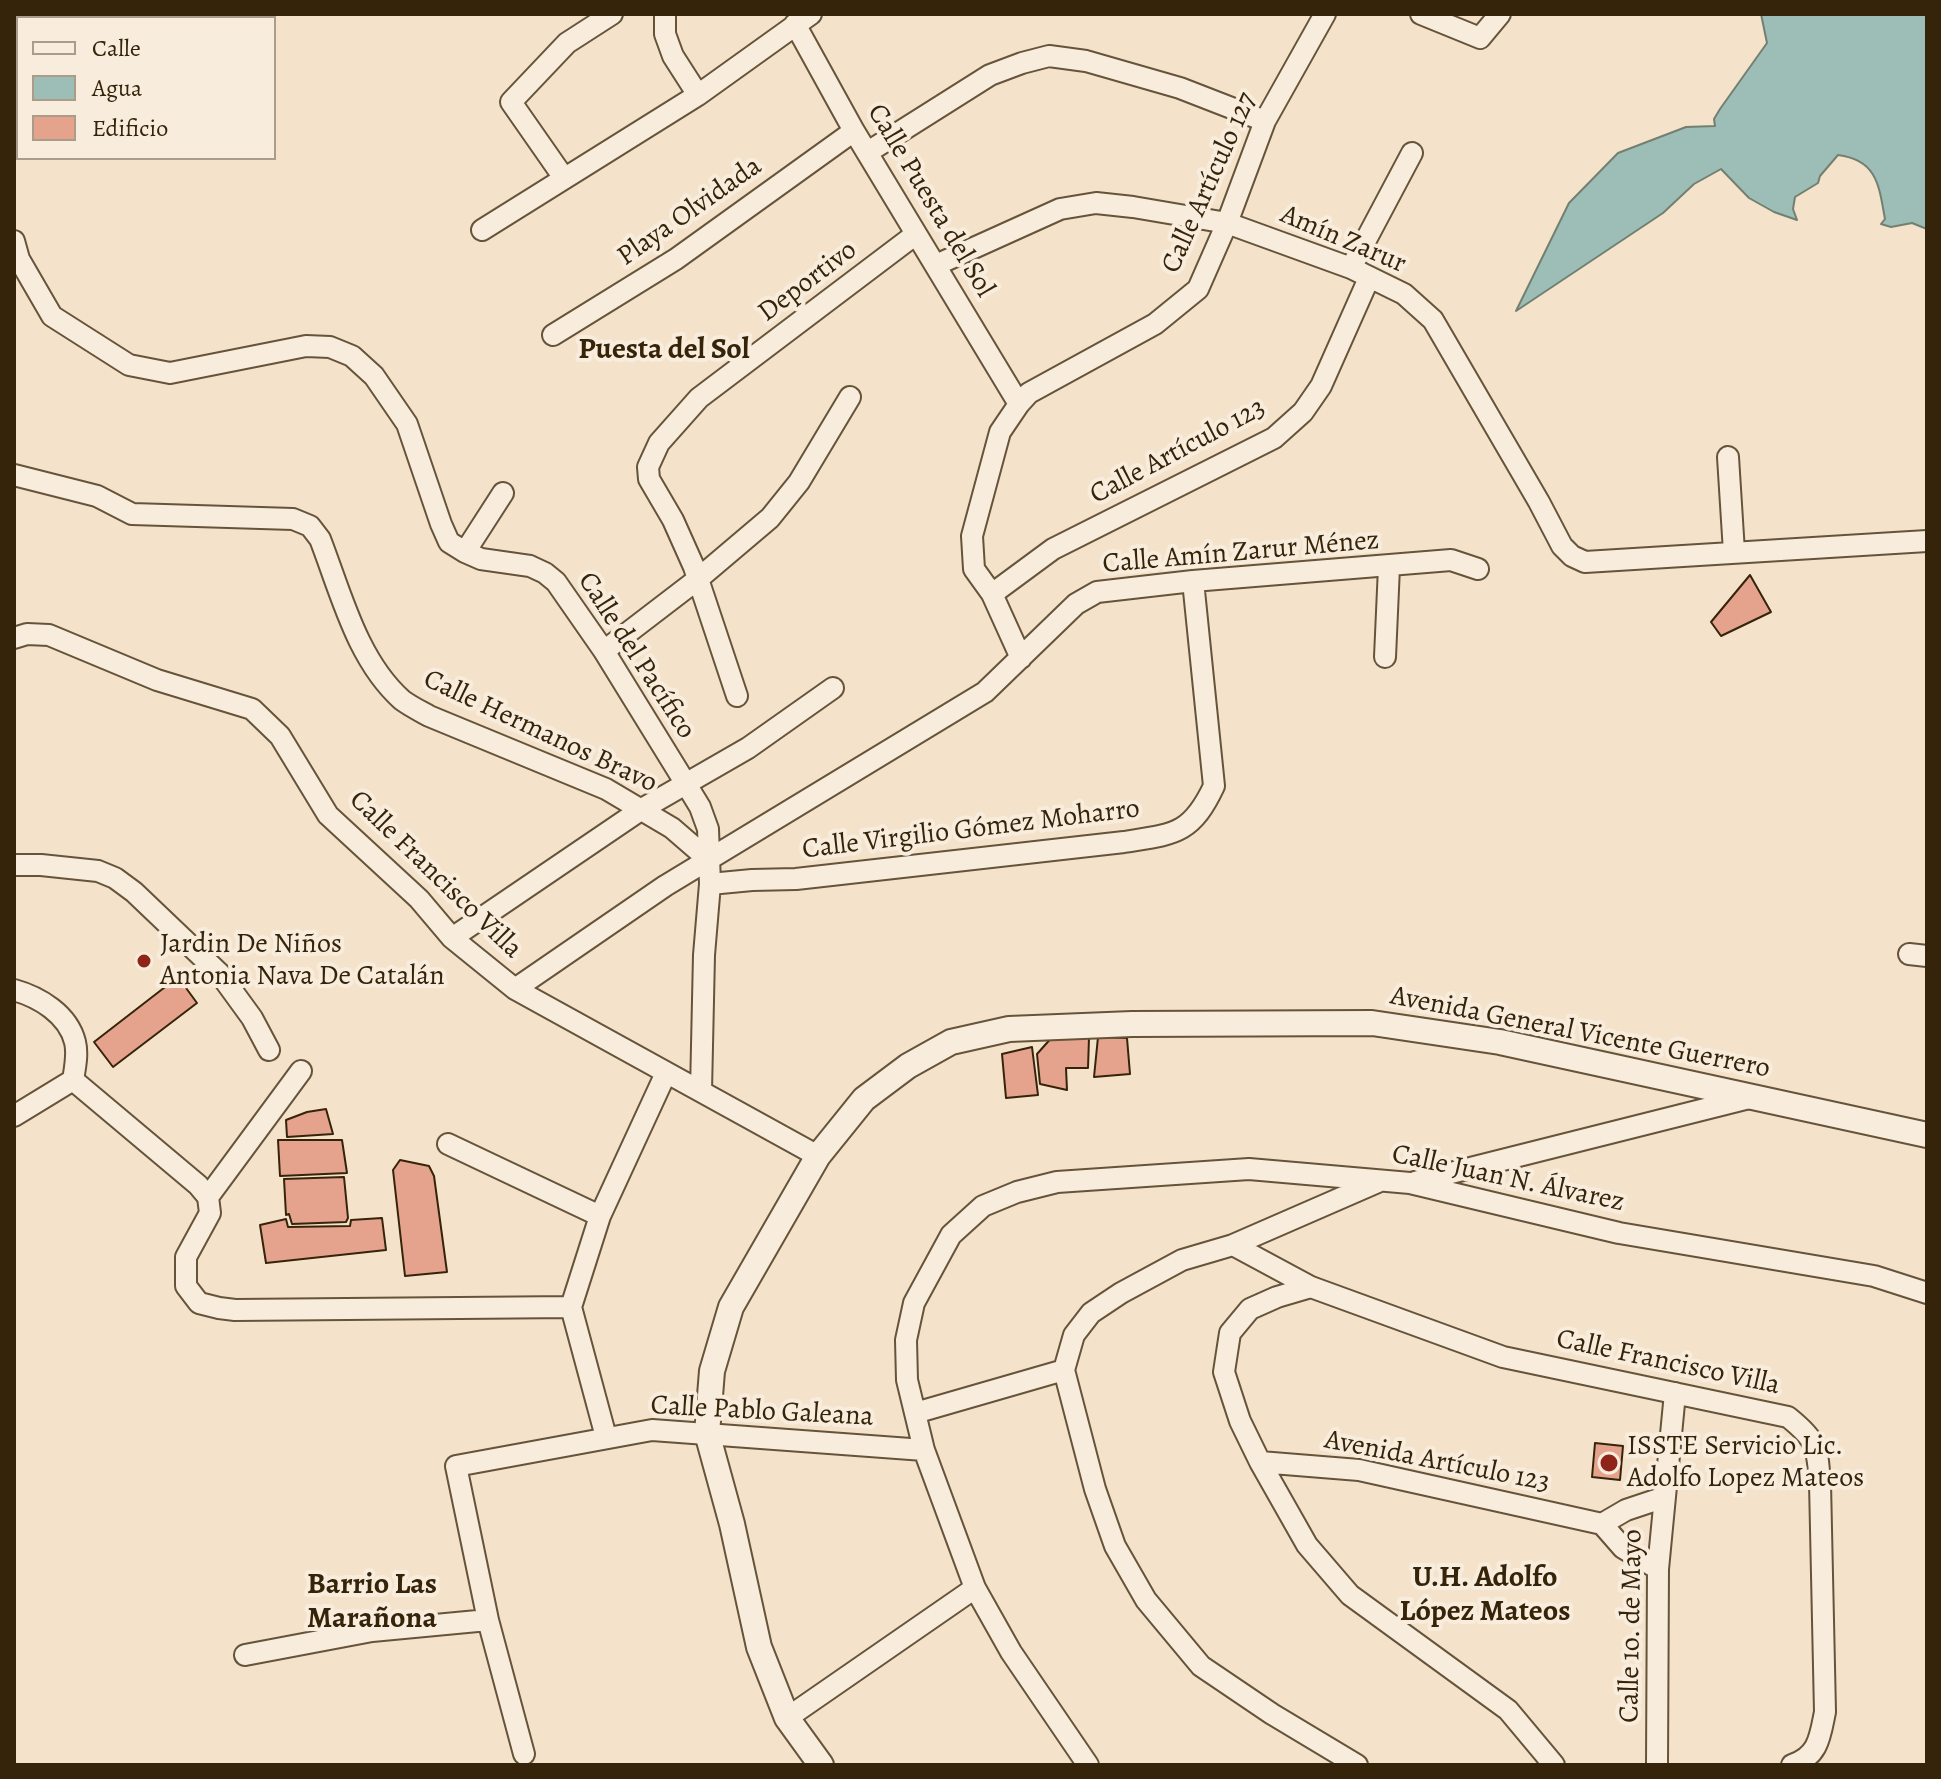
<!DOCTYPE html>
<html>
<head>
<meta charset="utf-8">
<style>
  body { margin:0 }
  #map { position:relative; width:1941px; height:1779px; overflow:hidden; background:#f4e2ca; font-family:Alegreya,serif }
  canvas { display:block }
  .frame { position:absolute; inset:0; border:16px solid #352409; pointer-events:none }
  .legend { position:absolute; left:16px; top:16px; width:260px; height:144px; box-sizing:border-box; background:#f8ecdd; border:2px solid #aa9c88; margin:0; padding:10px 14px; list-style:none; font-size:24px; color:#352409 }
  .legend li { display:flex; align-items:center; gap:16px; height:40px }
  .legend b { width:40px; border:2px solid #aa9c88 }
</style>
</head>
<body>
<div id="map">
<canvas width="1941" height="1779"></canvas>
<div class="frame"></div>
<ul class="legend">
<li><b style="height:10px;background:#f8ecdd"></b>Calle</li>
<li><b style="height:22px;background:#9cbeb7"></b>Agua</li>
<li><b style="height:22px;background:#e5a38d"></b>Edificio</li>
</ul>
</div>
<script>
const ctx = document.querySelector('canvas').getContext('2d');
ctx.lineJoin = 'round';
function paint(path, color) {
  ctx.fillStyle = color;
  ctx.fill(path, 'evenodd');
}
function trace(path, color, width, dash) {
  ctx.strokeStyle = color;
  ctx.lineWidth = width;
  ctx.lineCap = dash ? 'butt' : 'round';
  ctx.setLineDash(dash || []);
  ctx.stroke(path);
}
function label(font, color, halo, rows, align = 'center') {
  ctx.font = font + ' Alegreya,serif';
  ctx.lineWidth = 8;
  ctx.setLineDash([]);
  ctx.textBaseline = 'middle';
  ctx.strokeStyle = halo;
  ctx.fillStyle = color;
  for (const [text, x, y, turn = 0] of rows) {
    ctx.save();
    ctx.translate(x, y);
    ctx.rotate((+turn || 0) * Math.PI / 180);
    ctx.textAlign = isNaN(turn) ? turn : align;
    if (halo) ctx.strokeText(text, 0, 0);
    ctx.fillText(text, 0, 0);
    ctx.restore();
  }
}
const water = new Path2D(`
  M 1761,14 L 1927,14 L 1927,229 L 1912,223 L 1891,227 L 1881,224 L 1885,219 C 1879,187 1878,160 1838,155 L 1820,176 L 1818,183 L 1795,197 L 1793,209 L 1797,220 L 1774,212 L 1749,198 L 1721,169 L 1694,184 L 1663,213 L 1516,311 L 1569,203 L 1618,153 L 1686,127 L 1715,126 L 1714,119 L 1720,109 L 1767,43 Z`);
paint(water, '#9cbeb7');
trace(water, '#738071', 2);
const building = new Path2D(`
  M 1750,575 L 1771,612 L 1721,636 L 1711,622 Z
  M 178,977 L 197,1003 L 113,1067 L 94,1042 Z
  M 1054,1035 L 1089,1038 L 1088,1068 L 1066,1068 L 1067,1090 L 1040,1084 L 1037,1054 Z
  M 1098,1037 L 1127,1038 L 1130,1074 L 1094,1077 Z
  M 1032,1047 L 1038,1095 L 1006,1098 L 1002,1054 Z
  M 326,1109 L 333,1134 L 287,1137 L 286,1120 L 307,1112 Z
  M 278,1140 L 342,1140 L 347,1173 L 280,1176 Z
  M 400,1160 L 429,1166 L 434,1176 L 447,1272 L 405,1276 L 393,1170 Z
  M 344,1177 L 348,1218 L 346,1222 L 292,1224 L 289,1214 L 286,1215 L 284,1179 Z
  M 382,1218 L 386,1250 L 266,1263 L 260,1225 L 286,1219 L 288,1227 L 350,1226 L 351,1220 Z
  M 1595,1443 L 1623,1446 L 1620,1480 L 1592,1477 Z`);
paint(building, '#e5a38d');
trace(building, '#352409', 2);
const minor = new Path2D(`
  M 665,14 L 665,34 L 673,56 L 698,95
  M 1421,14 L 1480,38 L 1500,14
  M 795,24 L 854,131 L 1019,404
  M 868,152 L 990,75 L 1022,63 L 1049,56 L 1086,61 L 1180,88 L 1265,121
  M 564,178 L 511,102 L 567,43 L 612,14
  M 482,230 L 698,95 L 811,14
  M 14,241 L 19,259 L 52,316 L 129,365 L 170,373 L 306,346 L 330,347 L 352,356 L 374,376 L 407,424 L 441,524 L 449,542 L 465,552 L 481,559 L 530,566 L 545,573 L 556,582 L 604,651 L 686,784 L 700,807 L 708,829 L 710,884 L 704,955 L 701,1091
  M 936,265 L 1060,209 L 1096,203 L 1133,207 L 1227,223 L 1351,268 L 1404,294 L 1433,320 L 1539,502 L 1562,546 L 1572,556 L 1585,562 L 1927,541
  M 1351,268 L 1412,153
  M 553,335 L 676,259 L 854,131
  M 1728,457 L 1734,552
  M 14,475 L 97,496 L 132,514 L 293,519 L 310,526 L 320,539 C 341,593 357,660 402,700 C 410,706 420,711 429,716 L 606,789 L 672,828 L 709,860
  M 465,552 L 503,493
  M 992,594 L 1053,549 L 1274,438 L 1303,412 L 1321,386 L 1369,278
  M 14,638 L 27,634 L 49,635 L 157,680 L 252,709 L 280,736 L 328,815 L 419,899 L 452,938 L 515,989 L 818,1156
  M 604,651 L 698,579 L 770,518 L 799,482 L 850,397
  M 1385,657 L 1389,567
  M 1021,658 L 992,594 L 974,569 L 972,536 L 1000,432 L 1019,404 L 1029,393 L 1155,324 L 1198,289 L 1227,223 L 1265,121 L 1325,14
  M 737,696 L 694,567 L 673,520 L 649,479 L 648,467 L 659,443 L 699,398 L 916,234
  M 14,865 L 41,865 L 98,871 L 115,878 L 134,892 L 220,974 L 252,1018 L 269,1050
  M 710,884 L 752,880 L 796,879 L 1124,842 C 1174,834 1191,835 1214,786 L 1193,581
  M 452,938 L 642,809 L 748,748 L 833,688
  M 1909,954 L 1927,956
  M 515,989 L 665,886 L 985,692 L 1076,604 L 1097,592 L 1193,581 L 1451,560 L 1478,569
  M 14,990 C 39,997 68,1014 75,1042 C 78,1054 75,1068 73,1080
  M 73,1080 L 198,1185 L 208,1197 L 210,1213 L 186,1257 L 186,1286 L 199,1303 L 219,1308 L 235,1310 L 571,1307
  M 14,1116 L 73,1080
  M 448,1144 L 600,1216
  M 1415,1182 L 1753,1097
  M 208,1197 L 301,1071
  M 1233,1245 L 1311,1287 L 1503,1357 L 1788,1417 C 1818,1441 1817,1447 1820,1483 L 1825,1712 C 1820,1736 1819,1756 1792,1765
  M 1311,1287 L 1277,1297 L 1250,1309 L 1230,1333 L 1224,1372 L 1240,1421 L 1260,1462 L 1307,1545 L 1350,1595 L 1508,1710 L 1554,1765
  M 915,1413 L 1064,1370
  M 606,1437 L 571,1307 L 600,1216 L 666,1073
  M 1260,1462 L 1359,1470 L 1602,1524 L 1623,1548 L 1658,1569
  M 1602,1524 L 1626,1510 L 1665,1497
  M 245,1655 L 372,1631 L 488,1620
  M 787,1718 L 975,1588
  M 524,1754 L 488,1620 L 456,1466 L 652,1430 L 924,1450
  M 1088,1765 L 1011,1652 L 975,1588 L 924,1450 L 907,1380 L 906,1340 L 914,1303 L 951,1235 L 983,1206 L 1017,1192 L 1057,1182 L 1249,1169 L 1410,1183 L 1619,1233 L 1874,1276 L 1927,1293
  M 1357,1765 L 1272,1714 L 1201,1666 L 1146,1600 L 1115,1546 L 1095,1489 L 1064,1370 L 1074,1335 L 1091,1313 L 1121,1293 L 1182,1260 L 1233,1245 L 1380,1181
  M 1657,1765 L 1658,1569 L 1675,1393`);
const tertiary = new Path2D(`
  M 821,1765 L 787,1718 L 759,1647 L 732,1524 L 707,1433 L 712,1371 L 731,1307 L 818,1156 L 864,1099 L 908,1066 L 951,1042 L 1009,1029 L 1132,1024 L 1372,1023 L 1500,1042 L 1927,1135`);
trace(minor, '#655439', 24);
trace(tertiary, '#655439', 28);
trace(minor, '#f8ecdd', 20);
trace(tertiary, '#f8ecdd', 24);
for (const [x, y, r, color] of [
  [144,961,8,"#8f2418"],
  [1609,1463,10,"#8f2418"]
]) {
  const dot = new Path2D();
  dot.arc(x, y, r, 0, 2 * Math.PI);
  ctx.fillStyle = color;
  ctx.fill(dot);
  trace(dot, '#f8ecdd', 3);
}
label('28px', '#352409', '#f8ecdd', [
  ["Calle Artículo 127",1210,183,-66],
  ["Calle Puesta del Sol",930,201,59],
  ["Playa Olvidada",690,212,-35],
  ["Amín Zarur",1343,240,23],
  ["Deportivo",808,282,-37],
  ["Calle Artículo 123",1178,452,-28],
  ["Calle Amín Zarur Ménez",1241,553,-5],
  ["Calle del Pacífico",636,656,57],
  ["Calle Hermanos Bravo",540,732,25],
  ["Calle Virgilio Gómez Moharro",971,830,-7],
  ["Calle Francisco Villa",435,875,44],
  ["Avenida General Vicente Guerrero",1580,1033,11],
  ["Calle Juan N. Álvarez",1508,1179,12],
  ["Calle Francisco Villa",1668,1363,12],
  ["Calle Pablo Galeana",762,1412,3],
  ["Avenida Artículo 123",1437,1462,11],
  ["Calle 1o. de Mayo",1632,1626,-89]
]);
label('28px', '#352409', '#f8ecdd', [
  ["Jardin De Niños",160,945],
  ["Antonia Nava De Catalán",160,977],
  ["ISSTE Servicio Lic.",1627,1447],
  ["Adolfo Lopez Mateos",1627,1479]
], 'left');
label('bold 30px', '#352409', '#f8ecdd', [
  ["Puesta del Sol",664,351],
  ["U.H. Adolfo",1485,1579],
  ["López Mateos",1485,1613],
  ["Barrio Las",372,1586],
  ["Marañona",372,1620]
]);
</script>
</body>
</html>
